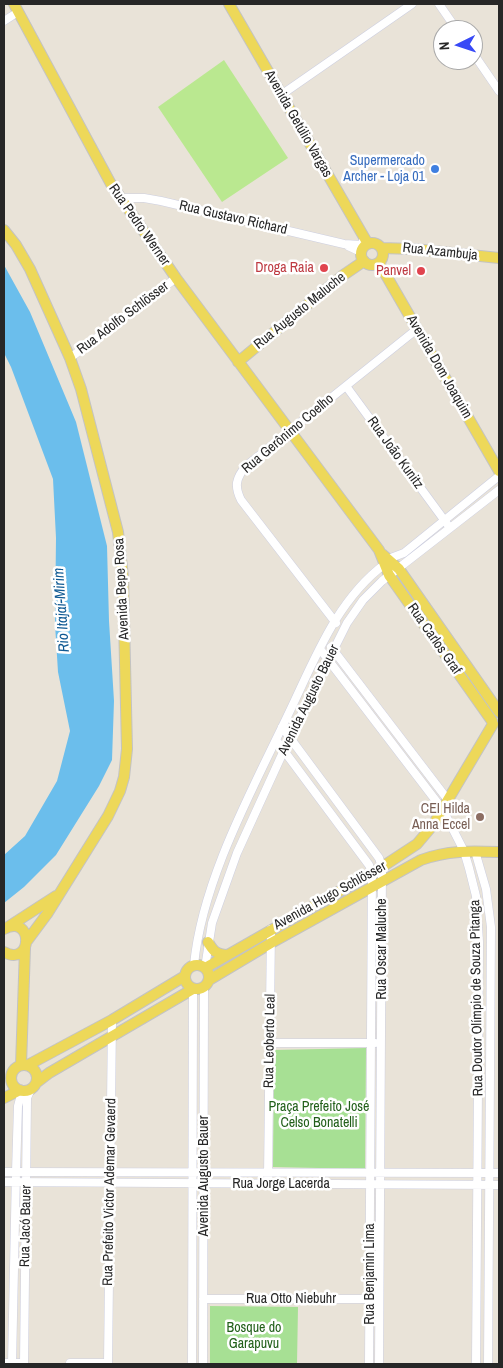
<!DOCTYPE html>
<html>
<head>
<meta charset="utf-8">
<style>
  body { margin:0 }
  #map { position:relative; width:503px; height:1368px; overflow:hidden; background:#e9e3d8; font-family:"Archivo Narrow",sans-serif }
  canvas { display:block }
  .frame { position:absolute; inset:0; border:5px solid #272727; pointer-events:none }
  .north { position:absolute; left:433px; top:20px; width:50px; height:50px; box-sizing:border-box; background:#fff; border:1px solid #a9a9a9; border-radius:50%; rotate:266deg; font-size:14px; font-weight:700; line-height:20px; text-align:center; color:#272727 }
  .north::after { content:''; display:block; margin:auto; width:18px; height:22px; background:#384af6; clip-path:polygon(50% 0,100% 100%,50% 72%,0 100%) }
</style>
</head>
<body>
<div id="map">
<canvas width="503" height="1368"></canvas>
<div class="frame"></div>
<div class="north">N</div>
</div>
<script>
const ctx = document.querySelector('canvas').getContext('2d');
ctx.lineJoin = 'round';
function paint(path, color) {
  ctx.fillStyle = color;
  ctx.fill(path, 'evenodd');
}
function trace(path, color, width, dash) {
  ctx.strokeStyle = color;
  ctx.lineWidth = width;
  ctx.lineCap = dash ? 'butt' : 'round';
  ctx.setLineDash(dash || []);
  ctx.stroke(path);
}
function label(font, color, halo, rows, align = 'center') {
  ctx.font = font + ' "Archivo Narrow",sans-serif';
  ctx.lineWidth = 5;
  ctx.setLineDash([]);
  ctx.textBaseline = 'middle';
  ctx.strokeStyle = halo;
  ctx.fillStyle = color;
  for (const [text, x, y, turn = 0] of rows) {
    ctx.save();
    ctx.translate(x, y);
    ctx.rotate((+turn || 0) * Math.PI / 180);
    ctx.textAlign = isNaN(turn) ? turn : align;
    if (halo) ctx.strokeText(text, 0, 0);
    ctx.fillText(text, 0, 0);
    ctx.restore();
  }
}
paint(new Path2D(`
  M 366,1048 L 365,1169 L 273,1167 L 274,1050 Z
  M 210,1306 L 298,1307 L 297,1364 L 210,1364 Z`), '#a7e094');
paint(new Path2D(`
  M 224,60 L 288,158 L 222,202 L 158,107 Z`), '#bae890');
paint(new Path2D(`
  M 4,265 L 30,312 L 76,422 L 107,546 L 109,621 L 114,701 L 112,760 L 99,786 L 56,855 L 24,887 L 4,903 L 4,855 L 25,836 L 57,781 L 70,731 L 58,672 L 55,624 L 56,538 L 53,479 L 11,367 L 4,353 Z`), '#6bbeec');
const minor = new Path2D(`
  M 439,4 L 457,30
  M 4,21 L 18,12
  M 473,53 L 499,91
  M 281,95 L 412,4
  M 120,198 L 144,198 L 161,201 L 344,244 L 361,245 L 364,239
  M 348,246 L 361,252
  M 70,358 L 176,278
  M 346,386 L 450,528
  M 388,559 L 404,553 L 499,476
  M 336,623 L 241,500 C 234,486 236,478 246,466 L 417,329
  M 331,647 L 448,800
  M 320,649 L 443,810 L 464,851 L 469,868 L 476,896 L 479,942 L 476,1364
  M 282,727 L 379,858 L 382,867 L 379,1364
  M 276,740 L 369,865 L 372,872 L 369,1364
  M 475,851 L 486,889 L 491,927 L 488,1364
  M 194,965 C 202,882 250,794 286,719 C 313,664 335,601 385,564
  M 205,968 L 212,923 L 237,853 L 290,737 L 347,623 L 363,600 L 382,581 L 499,490
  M 270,1043 L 375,1043
  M 4,1172 L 499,1173
  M 268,1177 L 271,929
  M 4,1182 L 499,1185
  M 203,1299 L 374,1299
  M 4,1363 L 24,1363
  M 70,1363 L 108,1363
  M 12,1364 L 16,1172 L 18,1106 L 22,1091
  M 24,1364 L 27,1098 L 31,1089
  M 108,1364 L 112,1020
  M 192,1364 L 193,989
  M 203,1364 L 204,988`);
const major = new Path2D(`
  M 14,4 L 111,184 L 176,278 L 379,550 L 389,575 L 492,721
  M 229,4 L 368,244
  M 4,230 L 16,245 L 30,269 L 70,358 L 81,389 L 118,532 L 123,577 L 127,749 L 124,777 L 120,791 L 108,816 L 47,914 L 27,941
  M361 254a11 11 0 1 1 22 0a11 11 0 1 1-22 0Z
  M 381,248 L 414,249 L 499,258
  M 379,263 L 499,471
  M 238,362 L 342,276 L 364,261
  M 382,554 L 399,569 L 499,712
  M 8,927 L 56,896
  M 4,929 C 34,913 33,968 4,952
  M 208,942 C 213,951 216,954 227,955
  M185 977a12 12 0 1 1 24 0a12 12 0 1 1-24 0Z
  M 205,968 L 382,867 L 417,844 L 433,825 L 493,724
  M 209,980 L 271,943 L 421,860 C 447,850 472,851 499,852
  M11 1078a13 13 0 1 1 26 0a13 13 0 1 1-26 0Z
  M 21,1065 L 25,948
  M 28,1065 L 112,1020 L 185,976
  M 36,1083 L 49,1073 L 193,989
  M 4,1098 L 20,1090`);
trace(minor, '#cdcfe0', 9);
trace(major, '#c3c3c3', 12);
trace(minor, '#fff', 8);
trace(major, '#edd859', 10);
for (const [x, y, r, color] of [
  [435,169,5,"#3f7fe0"],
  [324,268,5,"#e0444e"],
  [421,271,5,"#e0444e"],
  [480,817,5,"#8d6e63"]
]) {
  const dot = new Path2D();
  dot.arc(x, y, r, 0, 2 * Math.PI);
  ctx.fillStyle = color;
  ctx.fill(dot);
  trace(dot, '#fff', 2);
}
label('14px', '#272727', '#fff', [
  ["Avenida Getúlio Vargas",298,124,60],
  ["Rua Gustavo Richard",233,218,13],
  ["Rua Pedro Werner",139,225,55],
  ["Rua Azambuja",440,252,6],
  ["Rua Augusto Maluche",300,311,-39],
  ["Rua Adolfo Schlösser",123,318,-37],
  ["Avenida Dom Joaquim",439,367,60],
  ["Rua Gerônimo Coelho",288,434,-40],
  ["Rua João Kunitz",395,453,54],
  ["Avenida Bepe Rosa",122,589,-93],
  ["Rua Carlos Graf",434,639,55],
  ["Avenida Augusto Bauer",309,700,-64],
  ["Avenida Hugo Schlösser",330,896,-29],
  ["Rua Oscar Maluche",382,949,-90],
  ["Rua Doutor Olímpio de Souza Pitanga",477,998,-91],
  ["Rua Leoberto Leal",270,1041,-89],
  ["Avenida Augusto Bauer",204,1176,-90],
  ["Rua Jorge Lacerda",281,1184],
  ["Rua Prefeito Victor Ademar Gevaerd",110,1192,-89],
  ["Rua Jacó Bauer",26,1226,-89],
  ["Rua Benjamin Lima",370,1274,-90],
  ["Rua Otto Niebuhr",291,1299]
]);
label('14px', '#366cbe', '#fff', [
  ["Supermercado",425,161],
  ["Archer - Loja 01",425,177]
], 'right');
label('14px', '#be3a42', '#fff', [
  ["Droga Raia",314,268],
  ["Panvel",411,271]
], 'right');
label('14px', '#785e54', '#fff', [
  ["CEI Hilda",470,809],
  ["Anna Eccel",470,825]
], 'right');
label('14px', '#22601a', '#fff', [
  ["Praça Prefeito José",319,1107],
  ["Celso Bonatelli",319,1123],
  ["Bosque do",254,1328],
  ["Garapuvu",254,1344]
]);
label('italic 15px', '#0f5992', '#fff', [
  ["Rio Itajaí-Mirim",62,610,-94]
]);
</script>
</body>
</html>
